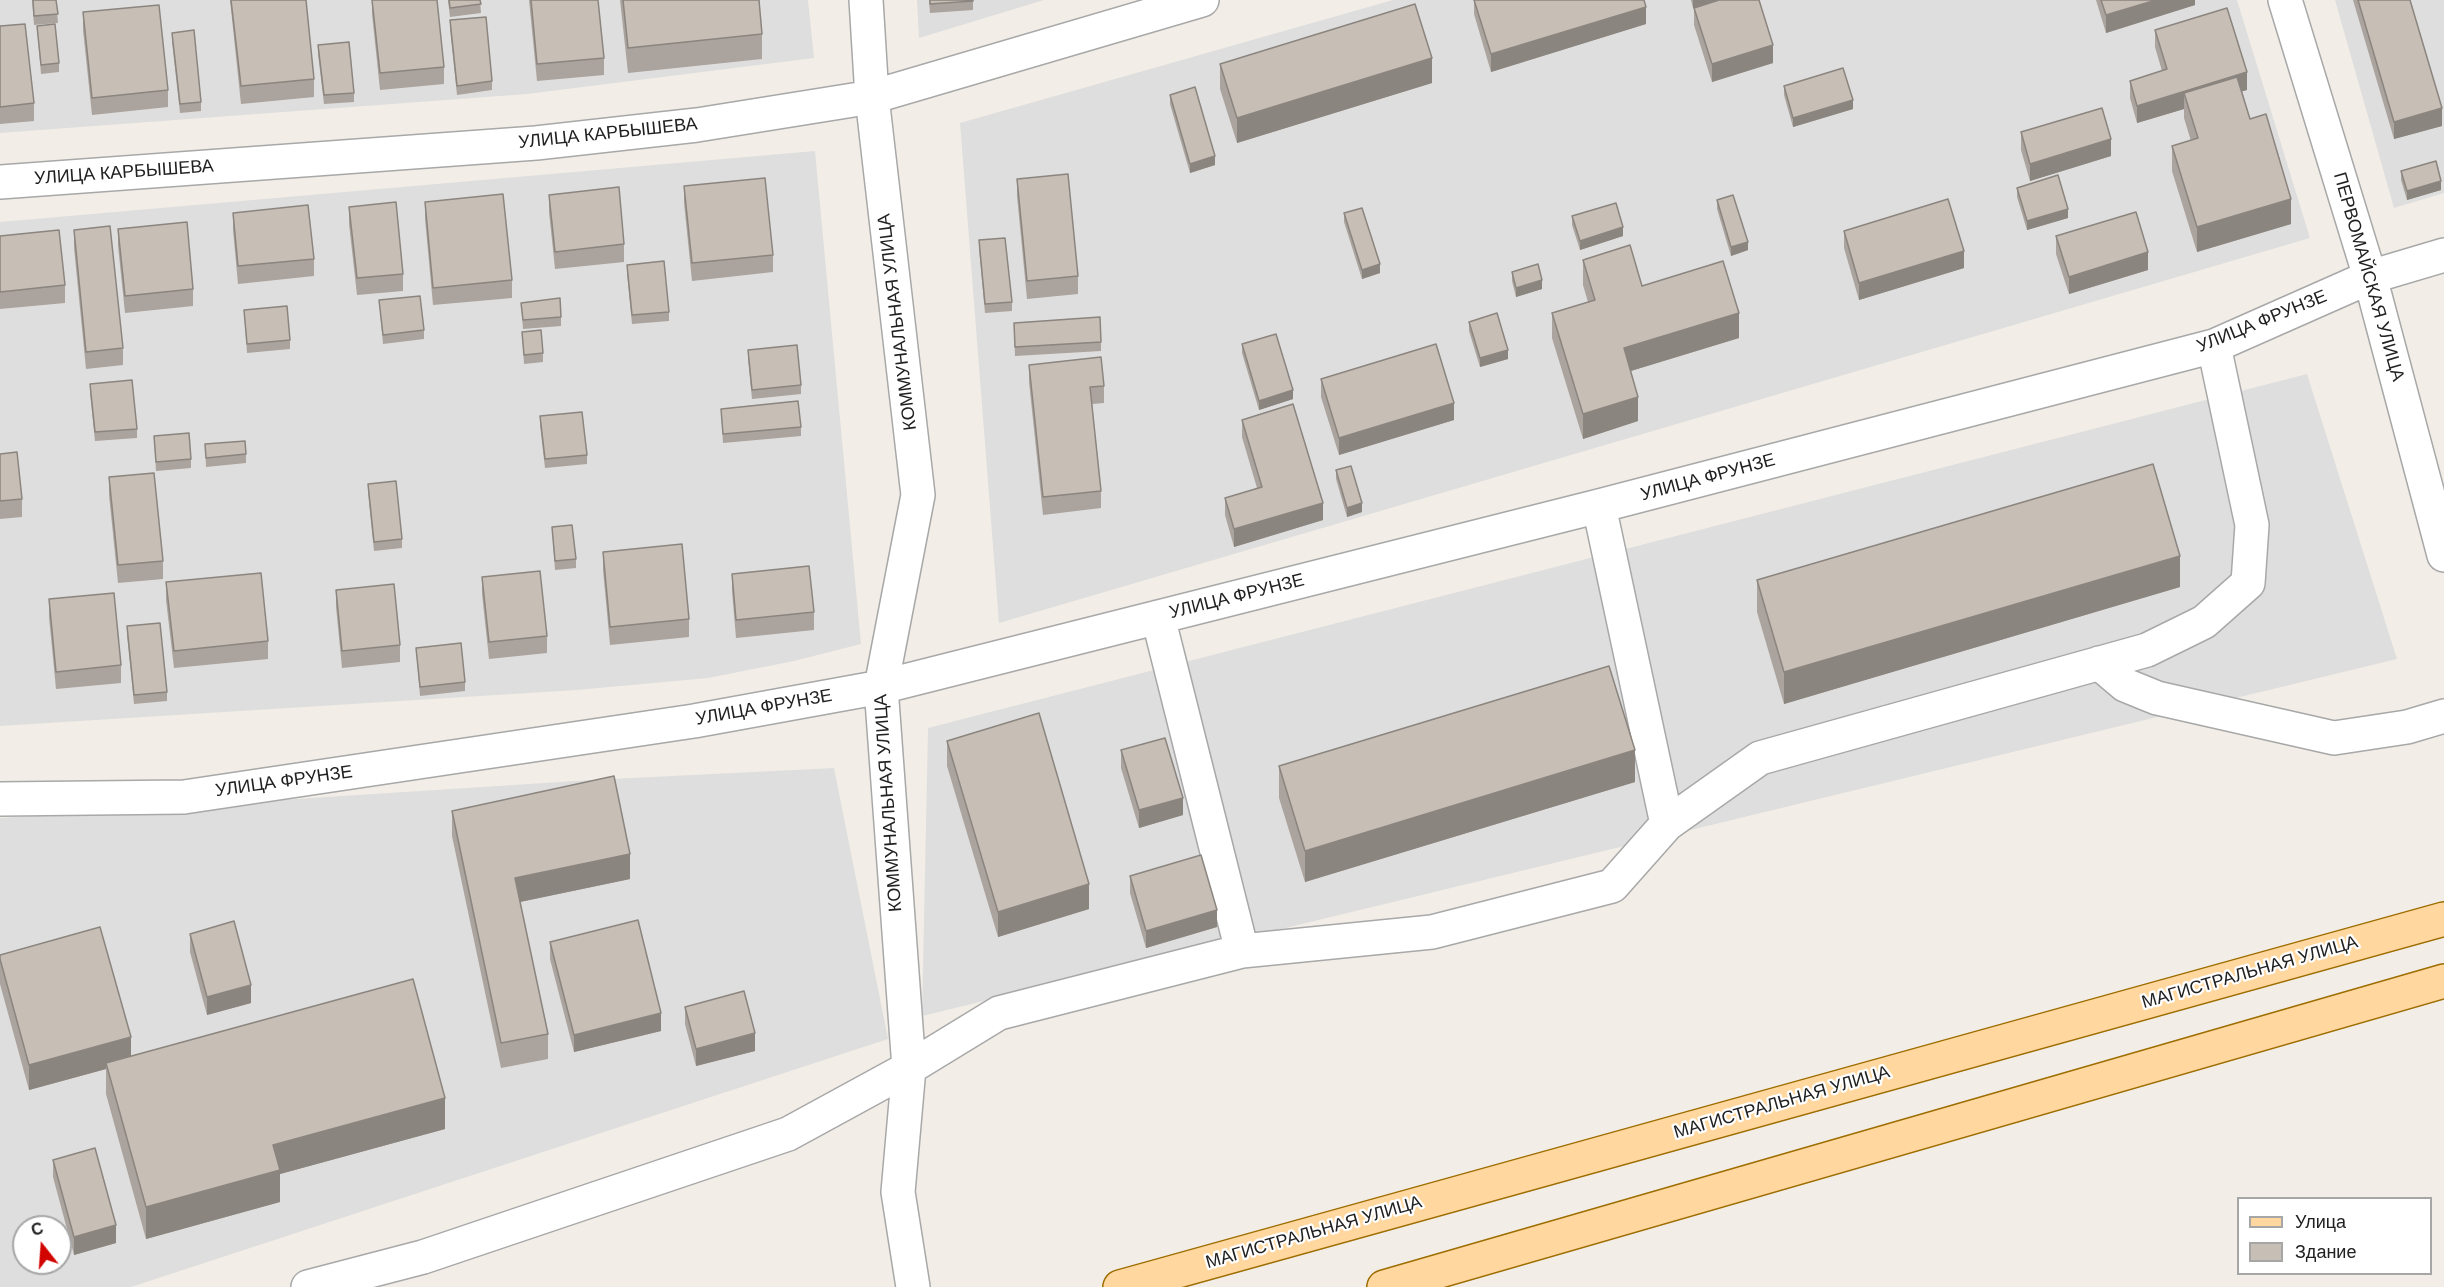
<!DOCTYPE html>
<html>
<head>
<meta charset="utf-8">
<style>
  body { margin:0 }
  #map { position:relative; width:2444px; height:1287px; overflow:hidden; background:#f2eee7; font-family:"DM Sans",sans-serif }
  canvas { display:block }
  .legend { position:absolute; left:2237px; top:1197px; width:195px; height:78px; box-sizing:border-box; background:#fff; border:2px solid #a6a6a6; margin:0; padding:8px 10px; list-style:none; font-size:18px; color:#212121 }
  .legend li { display:flex; align-items:center; gap:12px; height:30px }
  .legend b { width:30px; border:2px solid #a6a6a6 }
  .north { position:absolute; left:12px; top:1215px; width:60px; height:60px; box-sizing:border-box; background:#fff; border:2px solid #a6a6a6; border-radius:50%; rotate:343deg; font-size:16px; font-weight:700; line-height:24px; text-align:center; color:#212121 }
  .north::after { content:''; display:block; margin:auto; width:21px; height:27px; background:#d20400; clip-path:polygon(50% 0,100% 100%,50% 72%,0 100%) }
</style>
</head>
<body>
<div id="map">
<canvas width="2444" height="1287"></canvas>
<ul class="legend">
<li><b style="height:8px;background:#ffd79f"></b>Улица</li>
<li><b style="height:16px;background:#c7beb6"></b>Здание</li>
</ul>
<div class="north">С</div>
</div>
<script>
const ctx = document.querySelector('canvas').getContext('2d');
ctx.lineJoin = 'round';
function paint(path, color) {
  ctx.fillStyle = color;
  ctx.fill(path, 'evenodd');
}
function trace(path, color, width, dash) {
  ctx.strokeStyle = color;
  ctx.lineWidth = width;
  ctx.lineCap = dash ? 'butt' : 'round';
  ctx.setLineDash(dash || []);
  ctx.stroke(path);
}
function label(font, color, halo, rows, align = 'center') {
  ctx.font = font + ' "DM Sans",sans-serif';
  ctx.lineWidth = 4.5;
  ctx.setLineDash([]);
  ctx.textBaseline = 'middle';
  ctx.strokeStyle = halo;
  ctx.fillStyle = color;
  for (const [text, x, y, turn = 0] of rows) {
    ctx.save();
    ctx.translate(x, y);
    ctx.rotate((+turn || 0) * Math.PI / 180);
    ctx.textAlign = isNaN(turn) ? turn : align;
    if (halo) ctx.strokeText(text, 0, 0);
    ctx.fillText(text, 0, 0);
    ctx.restore();
  }
}
paint(new Path2D(`
  M 0,0 L 808,0 L 814,58 L 527,94 L 0,133 Z
  M 917,0 L 1044,0 L 919,38 Z
  M 1393,0 L 2237,0 L 2310,238 L 999,623 L 960,123 Z
  M 2335,0 L 2444,0 L 2444,193 L 2394,208 Z
  M 815,151 L 861,644 L 794,661 L 708,678 L 577,690 L 0,726 L 0,222 Z
  M 2307,374 L 2397,659 L 922,1016 L 928,728 Z
  M 834,768 L 888,1039 L 131,1287 L 0,1287 L 0,818 L 591,780 ZM 24,1227 L 60,1227 L 60,1263 L 24,1263 Z`), '#dfdede');
const minor = new Path2D(`
  M 866,0 L 872,97 L 918,495 L 881,687 L 909,1068 L 898,1192 L 913,1287
  M 2285,0 L 2370,277 L 2444,555
  M 0,182 L 536,143 L 697,125 L 872,97 L 1202,0
  M 1599,506 L 1667,824
  M 1158,617 L 1242,951
  M 2099,663 L 2125,685 L 2157,698 L 2334,738 L 2407,727 L 2444,716
  M 0,799 L 184,797 L 694,721 L 881,687 L 1599,506 L 2214,346 L 2370,277 L 2444,255
  M 308,1287 L 423,1257 L 788,1134 L 909,1068 L 999,1013 L 1242,951 L 1432,932 L 1612,886 L 1667,824 L 1760,758 L 2147,650 L 2204,622 L 2248,583 L 2252,525 L 2214,346`);
const major = new Path2D(`
  M 1120,1287 L 2444,919
  M 1384,1287 L 2444,981`);
trace(minor, '#a8a8a8', 36);
trace(major, '#9e6d00', 36);
trace(minor, '#fff', 33);
trace(major, '#ffd79f', 33);
paint(new Path2D(`
  M 32,0 L 56,0 L 58,23 L 34,25 Z
  M 230,0 L 306,0 L 314,79 L 314,97 L 241,104 Z
  M 372,0 L 444,67 L 444,84 L 380,90 L 372,14 Z
  M 448,0 L 480,0 L 481,13 L 450,17 Z
  M 529,0 L 598,0 L 604,58 L 604,75 L 537,81 Z
  M 620,0 L 759,0 L 762,34 L 762,59 L 628,73 Z
  M 929,0 L 973,0 L 973,10 L 930,13 Z
  M 1474,0 L 1644,0 L 1646,24 L 1491,72 L 1474,14 Z
  M 1691,0 L 1759,0 L 1773,63 L 1712,82 L 1694,25 L 1694,8 L 1693,8 Z
  M 2096,0 L 2195,0 L 2195,5 L 2106,33 Z
  M 2353,0 L 2410,0 L 2442,126 L 2394,139 Z
  M 83,12 L 168,90 L 168,107 L 92,115 L 83,30 Z
  M 450,20 L 492,81 L 492,90 L 457,95 L 450,29 Z
  M 0,26 L 34,103 L 34,121 L 0,124 Z
  M 37,26 L 59,63 L 59,72 L 41,74 Z
  M 2155,30 L 2247,90 L 2242,91 L 2250,119 L 2291,224 L 2197,252 L 2172,171 L 2172,146 L 2191,141 L 2184,118 L 2184,109 L 2137,123 L 2130,98 L 2130,81 L 2162,71 L 2155,47 Z
  M 172,33 L 201,102 L 201,111 L 180,113 L 172,42 Z
  M 318,45 L 354,93 L 354,102 L 324,104 L 318,54 Z
  M 1220,64 L 1432,83 L 1237,143 L 1220,89 Z
  M 1784,86 L 1853,109 L 1793,127 L 1784,95 Z
  M 1170,95 L 1215,165 L 1190,173 L 1170,104 Z
  M 2021,132 L 2111,156 L 2030,181 L 2021,150 Z
  M 2401,171 L 2441,190 L 2407,200 L 2401,180 Z
  M 1017,179 L 1078,276 L 1078,294 L 1027,299 L 1017,196 Z
  M 684,186 L 773,255 L 773,272 L 692,281 L 684,203 Z
  M 2017,188 L 2068,218 L 2027,230 L 2017,197 Z
  M 549,195 L 624,244 L 624,262 L 555,269 L 549,212 Z
  M 1717,200 L 1748,250 L 1731,256 L 1717,209 Z
  M 425,202 L 512,280 L 512,298 L 433,305 L 425,219 Z
  M 349,207 L 403,274 L 403,291 L 357,295 L 349,224 Z
  M 233,213 L 314,259 L 314,276 L 238,284 L 233,230 Z
  M 1344,213 L 1380,273 L 1362,279 L 1344,222 Z
  M 1572,216 L 1623,236 L 1580,250 L 1572,225 Z
  M 118,229 L 193,289 L 193,306 L 125,313 L 118,246 Z
  M 74,230 L 123,348 L 123,365 L 86,369 L 74,248 Z
  M 1844,231 L 1964,268 L 1859,300 L 1844,248 Z
  M 0,236 L 65,285 L 65,303 L 0,309 Z
  M 2056,236 L 2148,270 L 2069,294 L 2056,254 Z
  M 979,240 L 1012,302 L 1012,311 L 985,313 L 979,249 Z
  M 1583,260 L 1739,338 L 1631,371 L 1638,421 L 1583,439 L 1552,338 L 1552,313 L 1588,302 L 1583,285 Z
  M 627,265 L 669,312 L 669,321 L 632,324 L 627,274 Z
  M 1512,272 L 1542,289 L 1516,297 L 1512,281 Z
  M 379,300 L 424,330 L 424,339 L 383,344 Z
  M 521,303 L 561,317 L 561,326 L 523,329 Z
  M 244,310 L 290,340 L 290,349 L 247,353 Z
  M 1469,322 L 1508,359 L 1480,367 L 1469,331 Z
  M 1014,323 L 1101,342 L 1101,351 L 1015,356 Z
  M 522,332 L 543,353 L 543,362 L 524,364 Z
  M 1242,344 L 1293,399 L 1259,410 L 1242,353 Z
  M 748,350 L 801,385 L 801,394 L 752,399 L 748,359 Z
  M 1029,365 L 1104,386 L 1104,403 L 1092,404 L 1101,491 L 1101,508 L 1043,515 L 1029,382 Z
  M 1321,379 L 1454,420 L 1339,455 L 1321,397 Z
  M 90,384 L 137,429 L 137,438 L 95,441 L 90,393 Z
  M 721,409 L 801,427 L 801,436 L 723,443 Z
  M 540,416 L 587,455 L 587,464 L 545,468 L 540,425 Z
  M 1242,420 L 1323,520 L 1234,547 L 1225,515 L 1225,498 L 1257,488 L 1242,437 Z
  M 154,436 L 191,459 L 191,468 L 156,471 Z
  M 205,444 L 246,454 L 246,463 L 206,467 Z
  M 0,454 L 22,499 L 22,517 L 0,519 Z
  M 1336,470 L 1362,512 L 1347,517 L 1336,479 Z
  M 109,477 L 163,561 L 163,579 L 118,583 L 109,495 Z
  M 368,484 L 402,539 L 402,548 L 374,551 L 368,493 Z
  M 552,527 L 576,559 L 576,568 L 555,570 Z
  M 603,552 L 689,619 L 689,637 L 610,645 L 603,570 Z
  M 732,574 L 814,612 L 814,630 L 736,638 L 732,591 Z
  M 482,577 L 547,636 L 547,653 L 489,659 L 482,594 Z
  M 1757,580 L 2180,587 L 1784,704 L 1757,612 Z
  M 166,582 L 268,641 L 268,659 L 174,668 L 166,600 Z
  M 336,590 L 400,645 L 400,662 L 342,668 L 336,607 Z
  M 49,599 L 121,665 L 121,683 L 56,689 L 49,617 Z
  M 127,626 L 167,692 L 167,701 L 134,704 L 127,635 Z
  M 416,648 L 465,682 L 465,691 L 420,696 Z
  M 947,741 L 1089,909 L 998,937 L 947,766 Z
  M 1121,750 L 1183,815 L 1139,828 L 1121,768 Z
  M 1279,766 L 1635,782 L 1305,882 L 1279,798 Z
  M 452,811 L 630,879 L 520,902 L 548,1034 L 548,1059 L 501,1068 L 452,836 Z
  M 1130,876 L 1217,927 L 1146,948 L 1130,893 Z
  M 190,934 L 251,1003 L 207,1015 L 190,952 Z
  M 550,942 L 661,1031 L 574,1052 L 550,959 Z
  M 0,955 L 131,1056 L 445,1129 L 280,1174 L 280,1202 L 146,1239 L 106,1094 L 106,1069 L 29,1090 L 0,984 Z
  M 685,1007 L 755,1051 L 696,1066 L 685,1024 Z
  M 53,1160 L 116,1243 L 74,1255 L 53,1177 Z`), '#aba39d');
paint(new Path2D(`
  M 1693,0 L 1720,0 L 1693,8 Z
  M 2156,0 L 2195,0 L 2195,5 L 2106,33 L 2106,15 Z
  M 1646,7 L 1646,24 L 1491,72 L 1491,54 Z
  M 1773,45 L 1773,63 L 1712,82 L 1712,64 Z
  M 1432,58 L 1432,83 L 1237,143 L 1237,118 Z
  M 2247,72 L 2247,90 L 2188,108 L 2184,93 L 2184,109 L 2137,123 L 2137,106 Z
  M 1853,100 L 1853,109 L 1793,127 L 1793,118 Z
  M 2442,108 L 2442,126 L 2394,139 L 2394,122 Z
  M 2111,139 L 2111,156 L 2030,181 L 2030,164 Z
  M 1215,156 L 1215,165 L 1190,173 L 1190,164 Z
  M 2441,181 L 2441,190 L 2407,200 L 2407,191 Z
  M 2291,199 L 2291,224 L 2197,252 L 2197,227 Z
  M 2068,209 L 2068,218 L 2027,230 L 2027,221 Z
  M 1623,227 L 1623,236 L 1580,250 L 1580,241 Z
  M 1748,242 L 1748,250 L 1731,256 L 1731,247 Z
  M 1964,251 L 1964,268 L 1859,300 L 1859,283 Z
  M 2148,252 L 2148,270 L 2069,294 L 2069,277 Z
  M 1380,264 L 1380,273 L 1362,279 L 1362,270 Z
  M 1542,280 L 1542,289 L 1516,297 L 1516,288 Z
  M 1739,313 L 1739,338 L 1624,373 L 1624,348 Z
  M 1508,350 L 1508,359 L 1480,367 L 1480,358 Z
  M 1293,390 L 1293,399 L 1259,410 L 1259,401 Z
  M 1638,397 L 1638,421 L 1583,439 L 1583,414 Z
  M 1454,403 L 1454,420 L 1339,455 L 1339,438 Z
  M 1323,503 L 1323,520 L 1234,547 L 1234,529 Z
  M 1362,503 L 1362,512 L 1347,517 L 1347,508 Z
  M 2180,556 L 2180,587 L 1784,704 L 1784,672 Z
  M 1635,750 L 1635,782 L 1305,882 L 1305,851 Z
  M 1183,798 L 1183,815 L 1139,828 L 1139,810 Z
  M 630,854 L 630,879 L 515,903 L 515,878 Z
  M 1089,884 L 1089,909 L 998,937 L 998,912 Z
  M 1217,910 L 1217,927 L 1146,948 L 1146,931 Z
  M 251,985 L 251,1003 L 207,1015 L 207,997 Z
  M 661,1013 L 661,1031 L 574,1052 L 574,1035 Z
  M 755,1033 L 755,1051 L 696,1066 L 696,1049 Z
  M 131,1037 L 131,1062 L 106,1063 L 106,1069 L 29,1090 L 29,1065 Z
  M 445,1098 L 445,1129 L 280,1174 L 280,1202 L 146,1239 L 146,1207 L 273,1145 Z
  M 116,1225 L 116,1243 L 74,1255 L 74,1237 Z`), '#8b857f');
const building = new Path2D(`
  M 33,0 L 56,0 L 58,14 L 34,16 Z
  M 231,0 L 306,0 L 314,79 L 241,86 Z
  M 372,0 L 437,0 L 444,67 L 380,73 Z
  M 449,0 L 480,0 L 481,4 L 450,8 Z
  M 531,0 L 598,0 L 604,58 L 537,64 Z
  M 623,0 L 759,0 L 762,34 L 628,48 Z
  M 930,0 L 973,0 L 973,1 L 930,4 Z
  M 1474,0 L 1644,0 L 1646,7 L 1491,54 Z
  M 1719,0 L 1759,0 L 1773,45 L 1712,64 L 1694,8 Z
  M 2101,0 L 2156,0 L 2106,15 Z
  M 2358,0 L 2410,0 L 2442,108 L 2394,122 Z
  M 1415,4 L 1432,58 L 1237,118 L 1220,64 Z
  M 159,5 L 168,90 L 92,98 L 83,12 Z
  M 2227,8 L 2247,72 L 2137,106 L 2130,81 L 2167,69 L 2155,30 Z
  M 486,17 L 492,81 L 457,86 L 450,20 Z
  M 25,24 L 34,103 L 0,107 L 0,26 Z
  M 55,24 L 59,63 L 41,65 L 37,26 Z
  M 194,30 L 201,102 L 180,104 L 172,33 Z
  M 349,42 L 354,93 L 324,95 L 318,45 Z
  M 1843,68 L 1853,100 L 1793,118 L 1784,86 Z
  M 2237,77 L 2250,119 L 2266,114 L 2291,199 L 2197,227 L 2172,146 L 2198,138 L 2184,93 Z
  M 1195,87 L 1215,156 L 1190,164 L 1170,95 Z
  M 2102,108 L 2111,139 L 2030,164 L 2021,132 Z
  M 2436,161 L 2441,181 L 2407,191 L 2401,171 Z
  M 1068,174 L 1078,276 L 1027,281 L 1017,179 Z
  M 2058,175 L 2068,209 L 2027,221 L 2017,188 Z
  M 765,178 L 773,255 L 692,263 L 684,186 Z
  M 619,187 L 624,244 L 555,252 L 549,195 Z
  M 503,194 L 512,280 L 433,288 L 425,202 Z
  M 1733,195 L 1748,242 L 1731,247 L 1717,200 Z
  M 1948,199 L 1964,251 L 1859,283 L 1844,231 Z
  M 396,202 L 403,274 L 357,278 L 349,207 Z
  M 1616,203 L 1623,227 L 1580,241 L 1572,216 Z
  M 308,205 L 314,259 L 238,266 L 233,213 Z
  M 1362,208 L 1380,264 L 1362,270 L 1344,213 Z
  M 2136,212 L 2148,252 L 2069,277 L 2056,236 Z
  M 187,222 L 193,289 L 125,296 L 118,229 Z
  M 110,226 L 123,348 L 86,352 L 74,230 Z
  M 59,230 L 65,285 L 0,292 L 0,236 Z
  M 1005,238 L 1012,302 L 985,304 L 979,240 Z
  M 1630,245 L 1642,286 L 1723,261 L 1739,313 L 1624,348 L 1638,397 L 1583,414 L 1552,313 L 1595,300 L 1583,260 Z
  M 664,261 L 669,312 L 632,315 L 627,265 Z
  M 1538,264 L 1542,280 L 1516,288 L 1512,272 Z
  M 420,296 L 424,330 L 383,335 L 379,300 Z
  M 560,298 L 561,317 L 523,320 L 521,303 Z
  M 287,306 L 290,340 L 247,344 L 244,310 Z
  M 1497,313 L 1508,350 L 1480,358 L 1469,322 Z
  M 1100,317 L 1101,342 L 1015,347 L 1014,323 Z
  M 541,330 L 543,353 L 524,355 L 522,332 Z
  M 1276,334 L 1293,390 L 1259,401 L 1242,344 Z
  M 1436,344 L 1454,403 L 1339,438 L 1321,379 Z
  M 797,345 L 801,385 L 752,390 L 748,350 Z
  M 1101,357 L 1104,386 L 1090,387 L 1101,491 L 1043,497 L 1029,365 Z
  M 132,380 L 137,429 L 95,432 L 90,384 Z
  M 798,401 L 801,427 L 723,434 L 721,409 Z
  M 1293,404 L 1323,503 L 1234,529 L 1225,498 L 1262,487 L 1242,420 Z
  M 582,412 L 587,455 L 545,459 L 540,416 Z
  M 189,433 L 191,459 L 156,462 L 154,436 Z
  M 245,441 L 246,454 L 206,458 L 205,444 Z
  M 17,452 L 22,499 L 0,501 L 0,454 Z
  M 2153,464 L 2180,556 L 1784,672 L 1757,580 Z
  M 1351,466 L 1362,503 L 1347,508 L 1336,470 Z
  M 154,473 L 163,561 L 118,565 L 109,477 Z
  M 396,481 L 402,539 L 374,542 L 368,484 Z
  M 572,525 L 576,559 L 555,561 L 552,527 Z
  M 682,544 L 689,619 L 610,627 L 603,552 Z
  M 809,566 L 814,612 L 736,620 L 732,574 Z
  M 540,571 L 547,636 L 489,642 L 482,577 Z
  M 261,573 L 268,641 L 174,651 L 166,582 Z
  M 394,584 L 400,645 L 342,651 L 336,590 Z
  M 114,593 L 121,665 L 56,672 L 49,599 Z
  M 160,623 L 167,692 L 134,695 L 127,626 Z
  M 461,643 L 465,682 L 420,687 L 416,648 Z
  M 1609,666 L 1635,750 L 1305,851 L 1279,766 Z
  M 1039,713 L 1089,884 L 998,912 L 947,741 Z
  M 1165,738 L 1183,798 L 1139,810 L 1121,750 Z
  M 614,776 L 630,854 L 515,878 L 548,1034 L 501,1043 L 452,811 Z
  M 1201,855 L 1217,910 L 1146,931 L 1130,876 Z
  M 638,920 L 661,1013 L 574,1035 L 550,942 Z
  M 234,921 L 251,985 L 207,997 L 190,934 Z
  M 100,927 L 131,1037 L 29,1065 L 0,959 L 0,955 Z
  M 413,979 L 445,1098 L 273,1145 L 280,1170 L 146,1207 L 106,1063 Z
  M 744,991 L 755,1033 L 696,1049 L 685,1007 Z
  M 95,1148 L 116,1225 L 74,1237 L 53,1160 Z`);
paint(building, '#c7beb6');
trace(building, '#8b857f', 1.5);
label('18px', '#212121', '#fff', [
  ["УЛИЦА КАРБЫШЕВА",608,134,-6],
  ["УЛИЦА КАРБЫШЕВА",124,173,-4],
  ["ПЕРВОМАЙСКАЯ УЛИЦА",2368,277,74],
  ["КОММУНАЛЬНАЯ УЛИЦА",898,322,-97],
  ["УЛИЦА ФРУНЗЕ",2262,322,-22],
  ["УЛИЦА ФРУНЗЕ",1708,478,-15],
  ["УЛИЦА ФРУНЗЕ",1237,597,-14],
  ["УЛИЦА ФРУНЗЕ",764,708,-10],
  ["УЛИЦА ФРУНЗЕ",284,782,-8],
  ["КОММУНАЛЬНАЯ УЛИЦА",889,803,-94],
  ["МАГИСТРАЛЬНАЯ УЛИЦА",2250,973,-16],
  ["МАГИСТРАЛЬНАЯ УЛИЦА",1782,1103,-16],
  ["МАГИСТРАЛЬНАЯ УЛИЦА",1314,1233,-16]
]);
</script>
</body>
</html>
